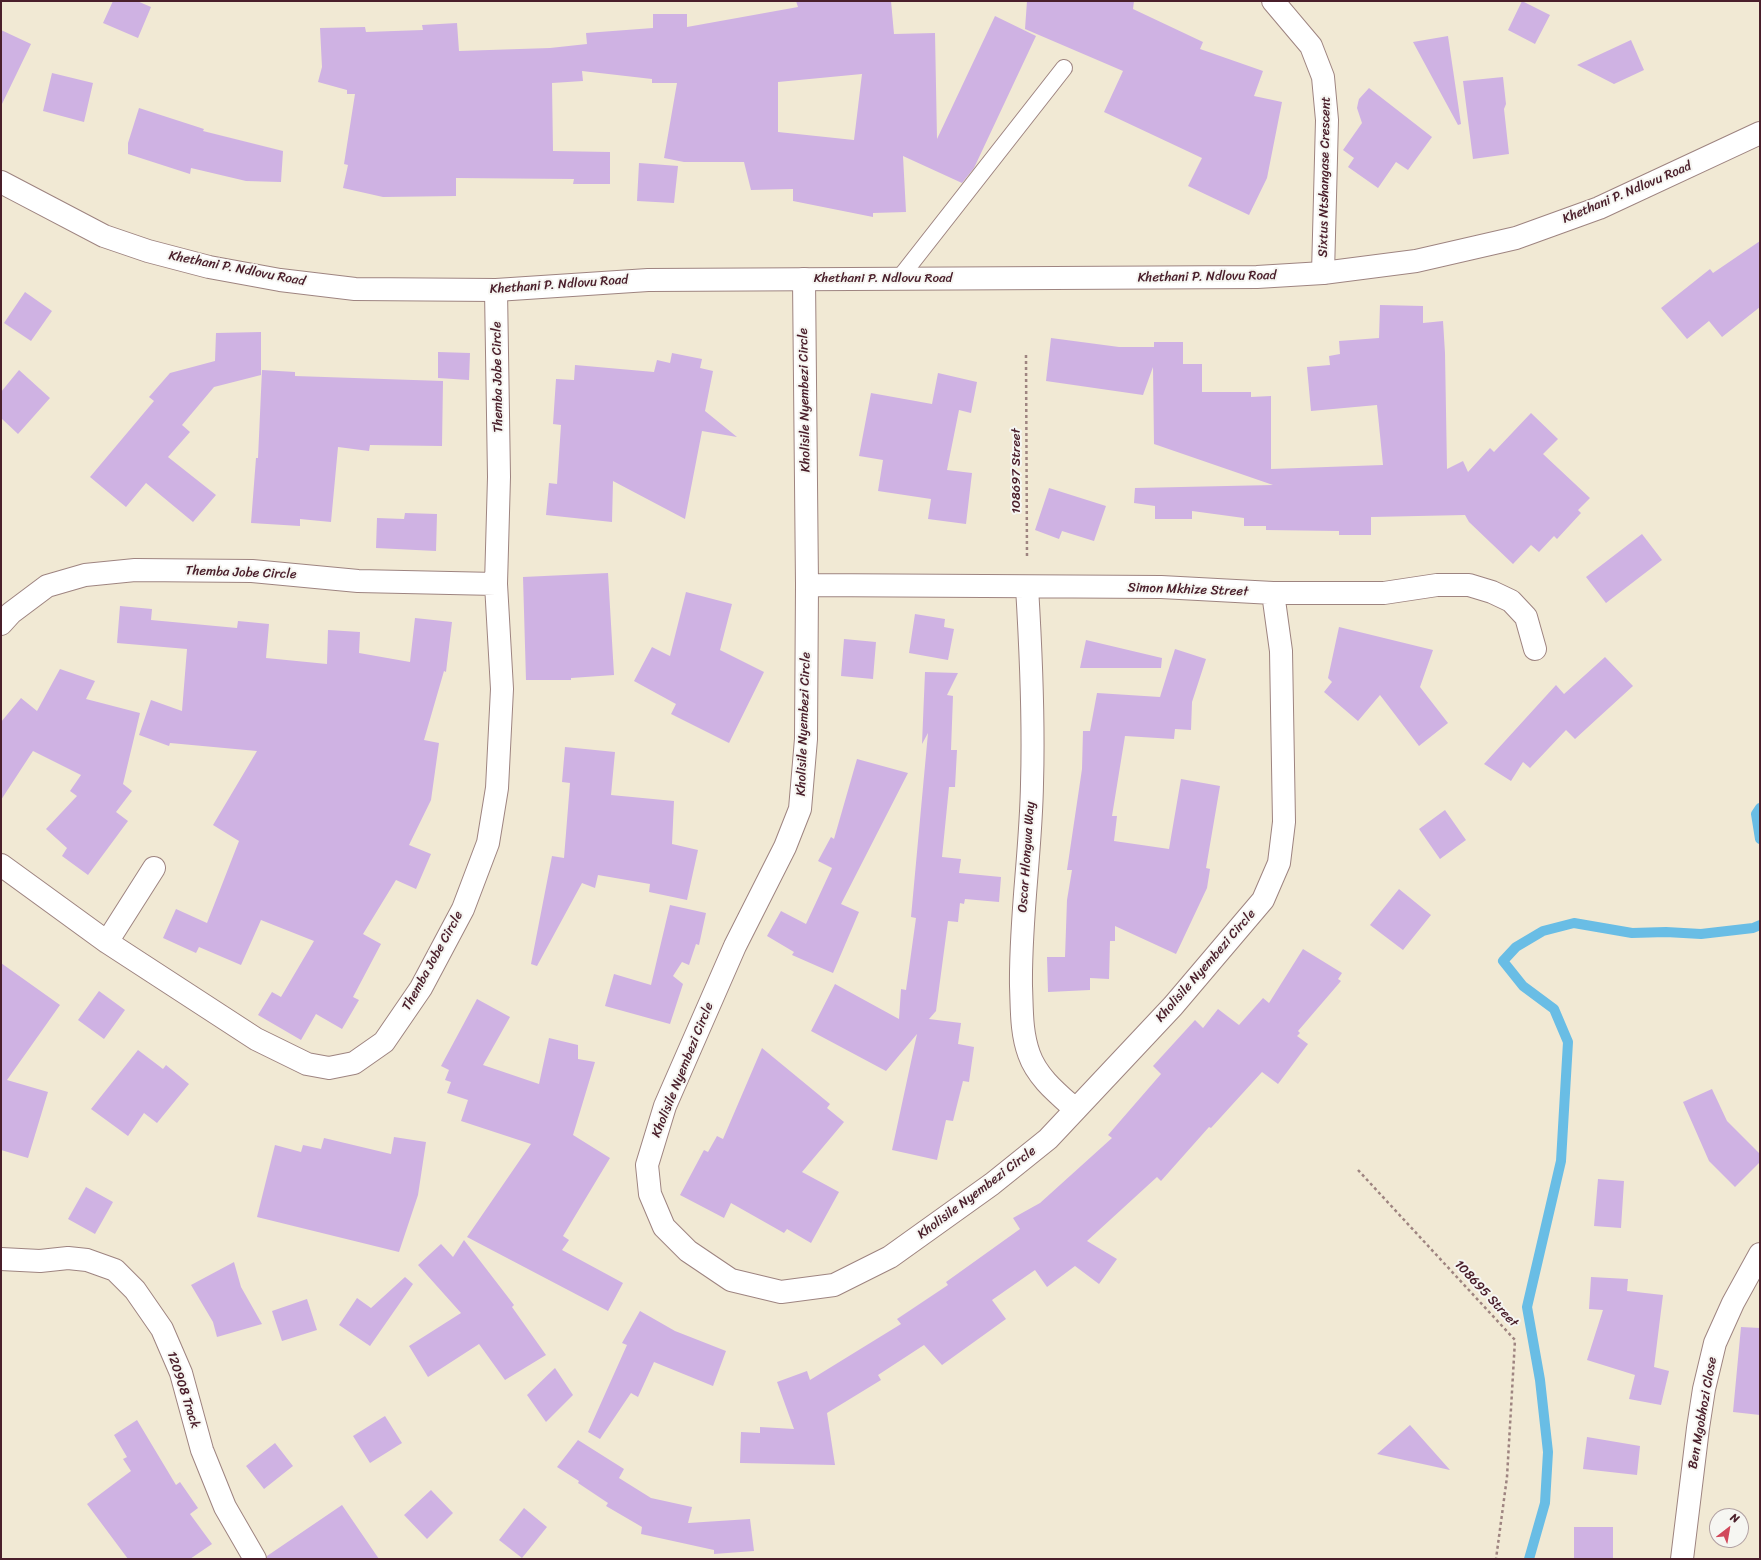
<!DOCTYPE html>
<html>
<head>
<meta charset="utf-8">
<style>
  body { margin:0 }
  #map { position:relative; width:1761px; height:1560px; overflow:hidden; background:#f1e9d4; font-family:Sriracha,sans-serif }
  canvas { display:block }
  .frame { position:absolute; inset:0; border:2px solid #4a1f2b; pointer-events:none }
  .north { position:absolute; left:1709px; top:1508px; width:40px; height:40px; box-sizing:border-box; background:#f6f6f2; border:1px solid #b1a0a2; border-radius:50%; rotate:31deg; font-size:11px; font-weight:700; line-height:16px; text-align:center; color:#4a1f2b }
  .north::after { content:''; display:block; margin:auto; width:14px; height:18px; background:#d1495b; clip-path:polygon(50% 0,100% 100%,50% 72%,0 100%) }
</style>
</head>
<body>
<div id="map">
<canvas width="1761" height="1560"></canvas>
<div class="frame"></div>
<div class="north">N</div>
</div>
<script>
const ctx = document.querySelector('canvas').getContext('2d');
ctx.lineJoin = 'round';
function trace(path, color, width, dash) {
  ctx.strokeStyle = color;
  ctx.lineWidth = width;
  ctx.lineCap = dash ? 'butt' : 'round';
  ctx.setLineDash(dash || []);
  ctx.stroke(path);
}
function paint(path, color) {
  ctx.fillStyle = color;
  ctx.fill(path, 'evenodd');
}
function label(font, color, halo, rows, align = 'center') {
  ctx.font = font + ' Sriracha,sans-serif';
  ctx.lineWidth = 4;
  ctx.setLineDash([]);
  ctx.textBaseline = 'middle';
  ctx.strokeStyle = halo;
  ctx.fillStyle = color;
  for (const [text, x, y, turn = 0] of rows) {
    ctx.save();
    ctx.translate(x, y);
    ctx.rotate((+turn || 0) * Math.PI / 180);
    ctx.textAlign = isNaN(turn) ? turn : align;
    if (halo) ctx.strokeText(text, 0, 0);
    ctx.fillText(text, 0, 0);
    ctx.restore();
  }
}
trace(new Path2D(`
  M 1760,808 L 1756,814 L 1760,839
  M 1529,1559 L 1545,1503 L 1548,1452 L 1540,1380 L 1527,1307 L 1561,1161 L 1568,1042 L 1554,1009 L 1523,986 L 1503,961 L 1516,947 L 1543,931 L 1574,923 L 1632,933 L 1666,932 L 1701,934 L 1753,928 L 1760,925`), '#69bde5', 10);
paint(new Path2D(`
  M 113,1 L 137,1 L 151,7 L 138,38 L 103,23 Z
  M 796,1 L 891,1 L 894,34 L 935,33 L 937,139 L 995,16 L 1036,36 L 974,168 L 962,183 L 903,156 L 906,212 L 873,213 L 873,217 L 793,201 L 793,189 L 751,190 L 744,162 L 684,162 L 664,158 L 677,83 L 652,83 L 652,79 L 582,71 L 583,81 L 552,83 L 553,151 L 610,152 L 610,184 L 573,184 L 574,179 L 456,178 L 456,196 L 383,197 L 343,188 L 348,165 L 344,164 L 355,94 L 347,94 L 347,90 L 318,82 L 322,67 L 320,28 L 365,27 L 366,32 L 423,30 L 422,25 L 457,23 L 459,51 L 550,48 L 587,44 L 586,33 L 653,28 L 653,14 L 687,14 L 687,27 L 798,7 ZM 862,74 L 854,140 L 778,132 L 778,82 Z
  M 1027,1 L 1134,1 L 1133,9 L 1203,42 L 1200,49 L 1263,71 L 1254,96 L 1282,102 L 1267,178 L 1249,215 L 1188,186 L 1202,158 L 1104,112 L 1123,71 L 1025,29 Z
  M 1522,1 L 1550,15 L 1535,44 L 1508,30 Z
  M 1,30 L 31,44 L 1,106 Z
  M 1448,36 L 1461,124 L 1458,125 L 1413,42 Z
  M 1631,40 L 1644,70 L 1614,84 L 1577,65 Z
  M 52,73 L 93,83 L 84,122 L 43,111 Z
  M 1503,77 L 1506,104 L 1504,109 L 1509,154 L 1473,159 L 1463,81 Z
  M 1369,88 L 1432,137 L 1408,170 L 1396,162 L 1378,188 L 1348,167 L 1354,158 L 1343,150 L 1362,123 L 1357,108 L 1358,103 L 1359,99 Z
  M 139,108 L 204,129 L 203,131 L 283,151 L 281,182 L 246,181 L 191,168 L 190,174 L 128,154 L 128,143 Z
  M 639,163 L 678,166 L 674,203 L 637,201 Z
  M 1760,241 L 1760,307 L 1722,337 L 1709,321 L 1687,339 L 1661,308 L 1710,269 L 1713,273 Z
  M 25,292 L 52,311 L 31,341 L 4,323 Z
  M 1380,305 L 1423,306 L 1423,323 L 1443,321 L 1445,353 L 1447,469 L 1463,461 L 1468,472 L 1490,448 L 1494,452 L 1531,413 L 1558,439 L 1543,454 L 1590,498 L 1578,510 L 1581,513 L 1557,539 L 1554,536 L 1539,552 L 1531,545 L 1513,564 L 1469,522 L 1465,515 L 1371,517 L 1371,535 L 1339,535 L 1339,531 L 1266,530 L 1266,526 L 1244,526 L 1244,518 L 1192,511 L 1192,519 L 1155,519 L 1155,506 L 1134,503 L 1135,488 L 1273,485 L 1154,444 L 1153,367 L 1143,395 L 1046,381 L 1051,338 L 1119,347 L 1154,347 L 1154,342 L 1183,342 L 1183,364 L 1202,364 L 1202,392 L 1251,392 L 1251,397 L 1271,396 L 1271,469 L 1383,465 L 1377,405 L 1311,411 L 1307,367 L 1330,365 L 1329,356 L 1340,354 L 1339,341 L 1379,338 Z
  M 261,332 L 261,375 L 214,387 L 182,425 L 190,432 L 168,457 L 216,495 L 193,522 L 146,483 L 126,507 L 90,477 L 154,401 L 149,397 L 170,373 L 215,361 L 216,333 Z
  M 438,352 L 470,353 L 469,380 L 438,378 Z
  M 672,353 L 702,359 L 700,368 L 713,371 L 705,411 L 737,437 L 702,431 L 685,519 L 613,481 L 612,522 L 546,515 L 549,483 L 557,484 L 561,425 L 553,424 L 556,379 L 574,380 L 575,365 L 654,372 L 657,360 L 670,363 Z
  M 19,370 L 50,398 L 18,434 L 1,418 L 1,392 Z
  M 262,370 L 295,372 L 295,376 L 443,381 L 442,446 L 370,445 L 369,451 L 338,447 L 331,522 L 300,519 L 300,526 L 251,523 L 256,458 L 258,458 Z
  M 938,373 L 977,382 L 971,413 L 959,410 L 947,470 L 972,473 L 966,524 L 928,519 L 931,499 L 878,491 L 883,460 L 859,456 L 871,393 L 932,404 Z
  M 1049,488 L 1106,506 L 1094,541 L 1062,531 L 1059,539 L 1035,530 Z
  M 405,513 L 437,514 L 436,551 L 376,548 L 377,518 L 404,519 Z
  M 1642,534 L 1662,560 L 1606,603 L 1586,577 Z
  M 608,573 L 614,675 L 571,678 L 571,680 L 526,680 L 523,577 Z
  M 686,592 L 732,604 L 720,650 L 764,672 L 729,743 L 671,714 L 676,704 L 634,681 L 652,647 L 670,656 Z
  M 120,606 L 152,609 L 151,620 L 237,628 L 238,621 L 269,624 L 266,658 L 327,664 L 328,630 L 360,632 L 359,653 L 410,662 L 415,618 L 452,622 L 446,672 L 444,671 L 424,740 L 439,743 L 431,800 L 409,845 L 431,854 L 416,889 L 396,880 L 363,934 L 381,944 L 353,997 L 359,1000 L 342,1029 L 316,1014 L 301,1040 L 258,1015 L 272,992 L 281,997 L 314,941 L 261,920 L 241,965 L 199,947 L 196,953 L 163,938 L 176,909 L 207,923 L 239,841 L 213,825 L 257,751 L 170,743 L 169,746 L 139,735 L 151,700 L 182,711 L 187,649 L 117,643 Z
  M 915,614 L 945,619 L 944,627 L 954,629 L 948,660 L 909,653 Z
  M 1339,627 L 1433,650 L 1420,687 L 1448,723 L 1419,746 L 1380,695 L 1358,721 L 1324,692 L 1332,682 L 1328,678 Z
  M 844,639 L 876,642 L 873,679 L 841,676 Z
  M 1086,640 L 1162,658 L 1161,668 L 1080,668 Z
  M 1175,649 L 1206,659 L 1192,702 L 1191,730 L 1175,729 L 1174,739 L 1125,736 L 1112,816 L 1117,816 L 1114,841 L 1169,849 L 1181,779 L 1220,786 L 1206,868 L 1210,869 L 1207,888 L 1176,954 L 1115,926 L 1115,941 L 1110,941 L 1109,979 L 1090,978 L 1090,990 L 1048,992 L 1047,957 L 1065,957 L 1067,900 L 1072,870 L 1067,870 L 1082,769 L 1083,731 L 1090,731 L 1097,693 L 1160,697 Z
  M 1605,657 L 1633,686 L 1575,739 L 1566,730 L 1530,768 L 1523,762 L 1511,781 L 1484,764 L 1556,685 L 1564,694 Z
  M 60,669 L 95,681 L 86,699 L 140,713 L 123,784 L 132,791 L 116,812 L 128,821 L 88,875 L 62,856 L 67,848 L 46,829 L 77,796 L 70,791 L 81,775 L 33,751 L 1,800 L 1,722 L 21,698 L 37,711 Z
  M 925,672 L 958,673 L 947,695 L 953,696 L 951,750 L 957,750 L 955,787 L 949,787 L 942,857 L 961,859 L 959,873 L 1001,877 L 999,902 L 965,899 L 964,904 L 960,903 L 958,922 L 948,921 L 936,1011 L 929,1019 L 961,1023 L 958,1044 L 974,1047 L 969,1082 L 963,1081 L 953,1121 L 946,1120 L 937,1160 L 892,1150 L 917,1034 L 886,1071 L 811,1031 L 835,984 L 899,1019 L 901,989 L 906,990 L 916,918 L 911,917 L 928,733 L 922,744 Z
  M 565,747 L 615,752 L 611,795 L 674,801 L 672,844 L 698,850 L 687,900 L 649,892 L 650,884 L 598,875 L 595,888 L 582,883 L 537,966 L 531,964 L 552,856 L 564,858 L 570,783 L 562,782 Z
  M 857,759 L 908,773 L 841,904 L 859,912 L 833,973 L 792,955 L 794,952 L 767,936 L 781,911 L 806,924 L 832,868 L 818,861 L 831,837 L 834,839 Z
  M 1445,810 L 1466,840 L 1440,859 L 1419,829 Z
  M 1399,889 L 1431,915 L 1403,950 L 1370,925 Z
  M 670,905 L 706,913 L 699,945 L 696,944 L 689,965 L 682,962 L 673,976 L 683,984 L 670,1024 L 605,1006 L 614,974 L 651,985 Z
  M 1303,949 L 1342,973 L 1338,979 L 1341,981 L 1298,1031 L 1300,1033 L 1297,1036 L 1308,1044 L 1278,1084 L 1262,1072 L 1211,1128 L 1209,1127 L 1161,1181 L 1157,1177 L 1087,1241 L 1117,1259 L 1099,1284 L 1075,1266 L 1047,1287 L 1035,1270 L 992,1300 L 1006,1319 L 942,1365 L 924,1345 L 878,1375 L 881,1380 L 827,1413 L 835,1465 L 740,1463 L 741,1432 L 760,1433 L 760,1427 L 794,1429 L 777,1382 L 807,1371 L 810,1380 L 901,1324 L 897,1319 L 948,1285 L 946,1282 L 1020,1229 L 1013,1218 L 1040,1203 L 1112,1138 L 1108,1135 L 1161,1074 L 1153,1066 L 1195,1020 L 1203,1028 L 1218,1009 L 1239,1025 L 1263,998 L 1269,1003 Z
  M 1,963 L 60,1005 L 7,1080 L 48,1092 L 28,1158 L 1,1150 Z
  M 99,991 L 125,1010 L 104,1039 L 78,1020 Z
  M 477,999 L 510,1017 L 483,1065 L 539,1084 L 549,1038 L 578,1045 L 578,1059 L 595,1062 L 573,1135 L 610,1158 L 563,1236 L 569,1240 L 562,1250 L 623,1283 L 608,1311 L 467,1237 L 531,1144 L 461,1121 L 468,1100 L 447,1093 L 451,1082 L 445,1080 L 449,1070 L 441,1066 Z
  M 762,1048 L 830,1104 L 827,1108 L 844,1122 L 802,1172 L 839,1192 L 811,1243 L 787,1229 L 784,1233 L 731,1203 L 724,1218 L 680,1195 L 704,1150 L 708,1152 L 717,1136 L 723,1139 Z
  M 138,1050 L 163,1069 L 166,1065 L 189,1084 L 157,1123 L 144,1113 L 128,1136 L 91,1109 Z
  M 1712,1089 L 1727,1121 L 1760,1154 L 1760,1162 L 1735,1187 L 1709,1161 L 1683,1102 Z
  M 394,1137 L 426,1142 L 418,1195 L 399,1252 L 257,1217 L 275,1145 L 301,1152 L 303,1145 L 321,1149 L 324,1138 L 391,1154 Z
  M 1598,1179 L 1624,1181 L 1621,1228 L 1594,1226 Z
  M 86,1187 L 113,1202 L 95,1234 L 68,1219 Z
  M 464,1240 L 514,1305 L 512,1307 L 546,1355 L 505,1380 L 479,1344 L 428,1377 L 409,1346 L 461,1313 L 418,1265 L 441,1244 L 453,1257 Z
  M 234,1262 L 241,1287 L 262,1324 L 217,1337 L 213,1322 L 191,1285 Z
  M 405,1277 L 413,1284 L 370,1346 L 339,1325 L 357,1298 L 371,1308 Z
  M 1591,1277 L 1628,1279 L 1627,1291 L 1663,1295 L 1654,1367 L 1669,1371 L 1661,1405 L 1629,1399 L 1635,1375 L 1587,1360 L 1603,1310 L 1589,1309 Z
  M 307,1299 L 317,1330 L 282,1341 L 272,1311 Z
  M 640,1311 L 675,1331 L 726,1351 L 713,1386 L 654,1362 L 638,1397 L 631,1393 L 600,1439 L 588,1432 L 627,1345 L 622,1343 Z
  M 1741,1327 L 1760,1328 L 1760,1415 L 1733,1412 Z
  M 555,1368 L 573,1395 L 546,1422 L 527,1395 Z
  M 385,1416 L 402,1443 L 370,1463 L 353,1436 Z
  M 137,1420 L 176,1485 L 180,1482 L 198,1508 L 190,1514 L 212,1544 L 190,1559 L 128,1559 L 87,1504 L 131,1471 L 123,1459 L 127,1457 L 114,1435 Z
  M 1410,1425 L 1450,1470 L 1377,1454 Z
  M 1587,1437 L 1640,1446 L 1637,1475 L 1583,1469 Z
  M 578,1440 L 624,1469 L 619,1478 L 651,1498 L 692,1507 L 688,1523 L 750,1519 L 754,1551 L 714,1554 L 714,1550 L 641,1534 L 642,1527 L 606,1506 L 608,1503 L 578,1483 L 579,1481 L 557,1467 Z
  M 275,1443 L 293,1466 L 264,1489 L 246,1466 Z
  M 431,1490 L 453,1513 L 427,1539 L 404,1515 Z
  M 342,1505 L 379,1559 L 267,1559 L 267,1556 Z
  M 524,1508 L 547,1527 L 522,1558 L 499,1540 Z
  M 1574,1527 L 1613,1527 L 1613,1559 L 1574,1559 Z`), '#cfb2e3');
const service = new Path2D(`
  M 898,280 L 1064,68`);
const minor = new Path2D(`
  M 1273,1 L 1311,46 L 1323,77 L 1327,120 L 1323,273
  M 804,279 L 807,585 L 806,739 L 800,809 L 785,847 L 735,946 L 665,1106 L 647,1165 L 650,1194 L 664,1227 L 688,1251 L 731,1280 L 781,1292 L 834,1285 L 890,1257 L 992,1184 L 1048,1139 L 1173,1006 L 1263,900 L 1279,863 L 1284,822 L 1281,651 L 1273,593
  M 807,585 L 1161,587 L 1273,593 L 1384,593 L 1437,585 L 1469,585 L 1492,592 L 1511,601 L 1526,617 L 1535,649
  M 1027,587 C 1031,653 1034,718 1032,784 C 1031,851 1020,918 1021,986 C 1022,1009 1021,1032 1029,1054 C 1037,1077 1057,1093 1075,1109
  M 1,624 L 11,613 L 47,586 L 85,575 L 135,570 L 252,571 L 358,581 L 496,584
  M 1,865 L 107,942 L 256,1039 L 307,1064 L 329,1068 L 354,1063 L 384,1042 L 421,988 L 463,909 L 488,843 L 497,788 L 502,689 L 496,584 L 499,477 L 496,290
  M 107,942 L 154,868
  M 1,1259 L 40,1261 L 68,1258 L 87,1260 L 115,1270 L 135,1290 L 162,1329 L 181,1373 L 202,1450 L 225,1507 L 255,1559
  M 1682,1559 L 1698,1428 L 1704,1389 L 1715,1343 L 1733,1303 L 1760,1254`);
const tertiary = new Path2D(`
  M 1,182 L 104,236 L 148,251 L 209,267 L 280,280 L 355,289 L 496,290 L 648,280 L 1257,277 L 1323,273 L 1416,261 L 1516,238 L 1599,208 L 1760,133`);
trace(service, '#9e8480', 18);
trace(minor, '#9e8480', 24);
trace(tertiary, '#9e8480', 24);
trace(new Path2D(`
  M 1026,355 L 1027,558
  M 1358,1170 L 1515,1340 L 1507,1477 L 1496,1559`), '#9e8480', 2.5, [3, 3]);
trace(service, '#fff', 16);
trace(minor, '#fff', 22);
trace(tertiary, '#fff', 22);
label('13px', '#4a1f2b', '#f6f6f2', [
  ["Sixtus Ntshangase Crescent",1325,177,-89],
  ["Khethani P. Ndlovu Road",1627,193,-23],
  ["Khethani P. Ndlovu Road",237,269,11],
  ["Khethani P. Ndlovu Road",1207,277,-1],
  ["Khethani P. Ndlovu Road",883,279],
  ["Khethani P. Ndlovu Road",559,285,-4],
  ["Themba Jobe Circle",498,377,-91],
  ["Kholisile Nyembezi Circle",805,400,-91],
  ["108697 Street",1017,471,-90],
  ["Themba Jobe Circle",241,573,2],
  ["Simon Mkhize Street",1188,590,2],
  ["Kholisile Nyembezi Circle",804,724,-88],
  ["Oscar Hlongwa Way",1027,857,-86],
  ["Themba Jobe Circle",433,961,-61],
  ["Kholisile Nyembezi Circle",1206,966,-49],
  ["Kholisile Nyembezi Circle",683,1070,-68],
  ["Kholisile Nyembezi Circle",977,1193,-37],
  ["108695 Street",1486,1294,47],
  ["120908 Track",183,1390,72],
  ["Ben Mgobhozi Close",1703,1413,-80]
]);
</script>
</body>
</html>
